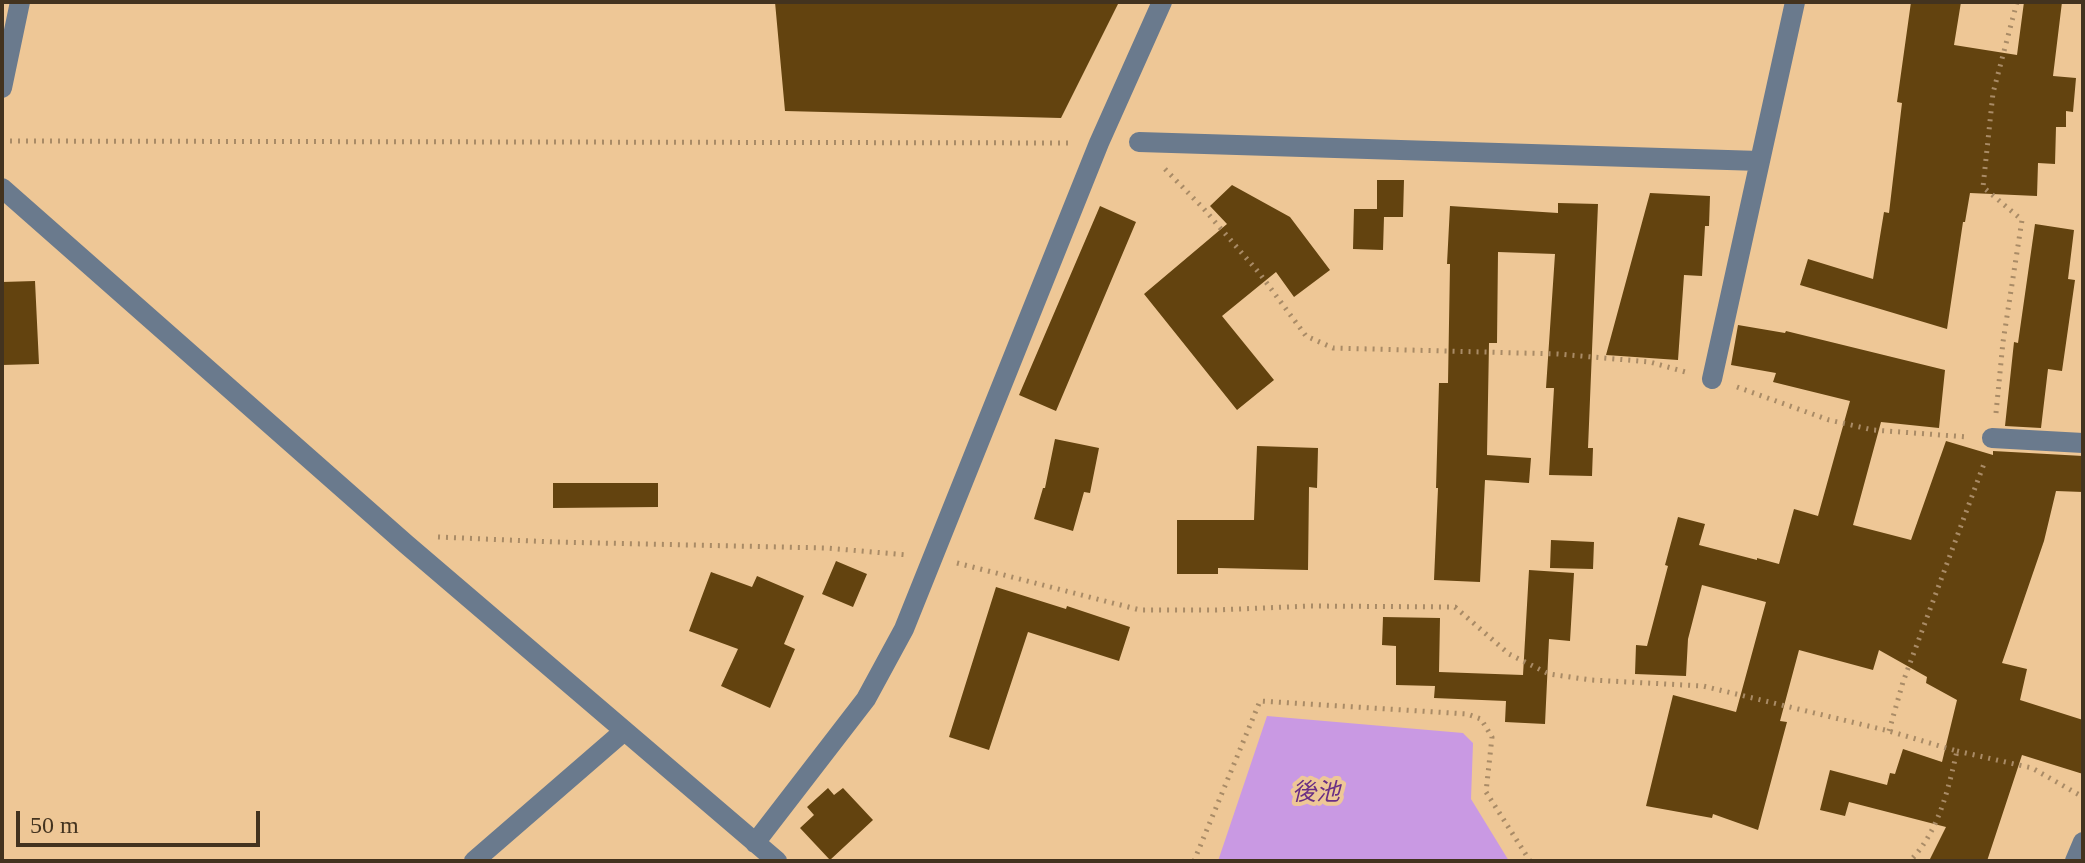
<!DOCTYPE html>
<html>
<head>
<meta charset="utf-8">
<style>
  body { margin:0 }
  #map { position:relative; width:2085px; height:863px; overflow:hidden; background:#eec796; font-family:Georgia,serif }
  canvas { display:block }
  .frame { position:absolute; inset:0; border:4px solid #43331f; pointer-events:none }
  .scale { position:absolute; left:16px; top:811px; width:244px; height:36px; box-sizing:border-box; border:4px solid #43331f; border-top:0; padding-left:10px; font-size:24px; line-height:28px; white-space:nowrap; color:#43331f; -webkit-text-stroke:6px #eec796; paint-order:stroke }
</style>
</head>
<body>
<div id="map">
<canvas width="2085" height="863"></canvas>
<div class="frame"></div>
<div class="scale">50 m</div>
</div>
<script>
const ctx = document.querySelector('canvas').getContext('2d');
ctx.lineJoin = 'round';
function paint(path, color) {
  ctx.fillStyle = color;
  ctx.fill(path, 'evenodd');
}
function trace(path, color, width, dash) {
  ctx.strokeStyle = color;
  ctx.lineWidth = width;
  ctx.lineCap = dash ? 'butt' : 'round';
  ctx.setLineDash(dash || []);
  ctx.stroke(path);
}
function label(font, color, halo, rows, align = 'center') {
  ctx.font = font + ' Georgia,"Noto Sans JP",serif';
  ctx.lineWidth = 8;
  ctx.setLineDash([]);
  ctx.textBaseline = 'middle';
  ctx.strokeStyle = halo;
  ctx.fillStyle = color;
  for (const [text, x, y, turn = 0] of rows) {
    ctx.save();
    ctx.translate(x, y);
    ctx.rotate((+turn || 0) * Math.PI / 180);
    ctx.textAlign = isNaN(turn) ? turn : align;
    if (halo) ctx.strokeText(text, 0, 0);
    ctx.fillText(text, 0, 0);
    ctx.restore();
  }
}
paint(new Path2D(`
  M 1267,716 L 1463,733 L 1473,743 L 1471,799 L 1509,861 L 1218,861 Z`), '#c999e3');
paint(new Path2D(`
  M 775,2 L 1119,2 L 1061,118 L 785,111 Z
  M 1911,2 L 1961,2 L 1954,45 L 2017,55 L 2024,2 L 2062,2 L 2053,76 L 2076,78 L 2073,112 L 2066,111 L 2066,127 L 2056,127 L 2055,164 L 2038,163 L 2037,196 L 1970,193 L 1965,222 L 1963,222 L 1947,329 L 1800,285 L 1808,259 L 1873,279 L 1884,212 L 1889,213 L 1902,103 L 1897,102 Z
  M 1377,180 L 1404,180 L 1403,217 L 1384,217 L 1383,250 L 1353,249 L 1354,209 L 1377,209 Z
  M 1232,185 L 1290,217 L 1330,270 L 1294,297 L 1276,272 L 1222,316 L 1274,380 L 1237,410 L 1144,294 L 1227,224 L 1210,206 Z
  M 1650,193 L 1710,196 L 1709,226 L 1705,226 L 1702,276 L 1684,275 L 1678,360 L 1606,355 Z
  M 1558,203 L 1598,204 L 1588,448 L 1593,448 L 1592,476 L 1549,475 L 1554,388 L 1546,388 L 1555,254 L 1498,252 L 1497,343 L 1489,343 L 1487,455 L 1531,458 L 1529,483 L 1485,480 L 1480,582 L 1434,580 L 1438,488 L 1436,488 L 1439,383 L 1448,383 L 1450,264 L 1447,264 L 1450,206 L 1558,213 Z
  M 1100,206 L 1136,222 L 1056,411 L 1019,395 Z
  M 2035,224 L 2074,230 L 2068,279 L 2075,280 L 2062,371 L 2048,369 L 2041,428 L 2005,426 L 2014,342 L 2018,343 Z
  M 35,281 L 39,364 L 2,365 L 2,282 Z
  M 1738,325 L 1785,333 L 1786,331 L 1945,370 L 1939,428 L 1881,422 L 1853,525 L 1911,540 L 1946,441 L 1993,455 L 1993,451 L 2083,456 L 2083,492 L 2056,491 L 2044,541 L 2002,663 L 2027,669 L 2020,700 L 2083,720 L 2083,774 L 2022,755 L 1987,861 L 1929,861 L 1946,827 L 1849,802 L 1845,816 L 1820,810 L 1830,770 L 1887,785 L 1890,773 L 1895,774 L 1903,749 L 1942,762 L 1957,700 L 1926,683 L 1927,677 L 1879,650 L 1873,670 L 1799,650 L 1780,721 L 1787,722 L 1758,830 L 1713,814 L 1712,818 L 1646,806 L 1673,695 L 1736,712 L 1766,602 L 1702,585 L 1688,639 L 1686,676 L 1635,674 L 1636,645 L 1647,646 L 1668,566 L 1665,565 L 1678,517 L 1705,524 L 1699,545 L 1757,560 L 1757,558 L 1779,564 L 1794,509 L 1818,516 L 1850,401 L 1773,382 L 1776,373 L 1731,365 Z
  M 1055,439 L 1099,448 L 1090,493 L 1084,492 L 1073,531 L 1034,519 L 1043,488 L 1045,488 Z
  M 1257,446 L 1318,448 L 1317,488 L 1309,487 L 1308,570 L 1218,568 L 1218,574 L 1177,574 L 1177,520 L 1254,520 Z
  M 553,483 L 658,483 L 658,507 L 553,508 Z
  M 1551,540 L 1594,542 L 1593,569 L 1550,568 Z
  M 836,561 L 867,574 L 853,607 L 822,594 Z
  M 1529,570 L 1574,573 L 1570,641 L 1549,639 L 1545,724 L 1505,722 L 1506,701 L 1434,698 L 1435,686 L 1396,685 L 1396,646 L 1382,645 L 1383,617 L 1440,618 L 1439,672 L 1523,675 Z
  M 711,572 L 752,587 L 757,576 L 804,596 L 784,644 L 795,649 L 770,708 L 721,686 L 738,649 L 689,631 Z
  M 996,587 L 1066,609 L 1067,606 L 1130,627 L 1119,661 L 1028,632 L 989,750 L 949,737 Z
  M 828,788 L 834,795 L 843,788 L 873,820 L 830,860 L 800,828 L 814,815 L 807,807 Z`), '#63430f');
trace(new Path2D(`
  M 2,141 L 1071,143
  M 1165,169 L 1203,208 L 1260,274 L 1306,336 L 1333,348 L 1558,354 L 1650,362 L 1689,373
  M 1737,387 L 1829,420 L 1873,430 L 1968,437
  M 1996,413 L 2003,342 L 2022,220 L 1983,187 L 1993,93 L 2017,2
  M 438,537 L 555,542 L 826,548 L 908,555
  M 957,563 L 1140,610 L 1216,610 L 1310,606 L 1455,607 L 1509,654 L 1549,674 L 1591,680 L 1703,686 L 1889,731 L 1957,751 C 1948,790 1939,831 1910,861
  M 1889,731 L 1903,682 L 1985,461
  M 1957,751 L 2032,768 L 2083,797
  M 1194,861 L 1260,701 L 1467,714 L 1481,719 L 1492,737 L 1486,792 L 1530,861`), '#a98b66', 5, [2, 6]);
trace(new Path2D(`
  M 2,88 L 20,2
  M 1139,142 L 1760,161
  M 2,188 L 406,544 L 777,861
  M 1712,379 L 1795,2
  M 1992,438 L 2083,443
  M 755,843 L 866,699 L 904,629 L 1099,143 L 1162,2
  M 474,861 L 623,732
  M 2075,861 L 2083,842`), '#6a7a8d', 20);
label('italic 24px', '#692e84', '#eec796', [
  ["後池",1316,791]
]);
</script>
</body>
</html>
